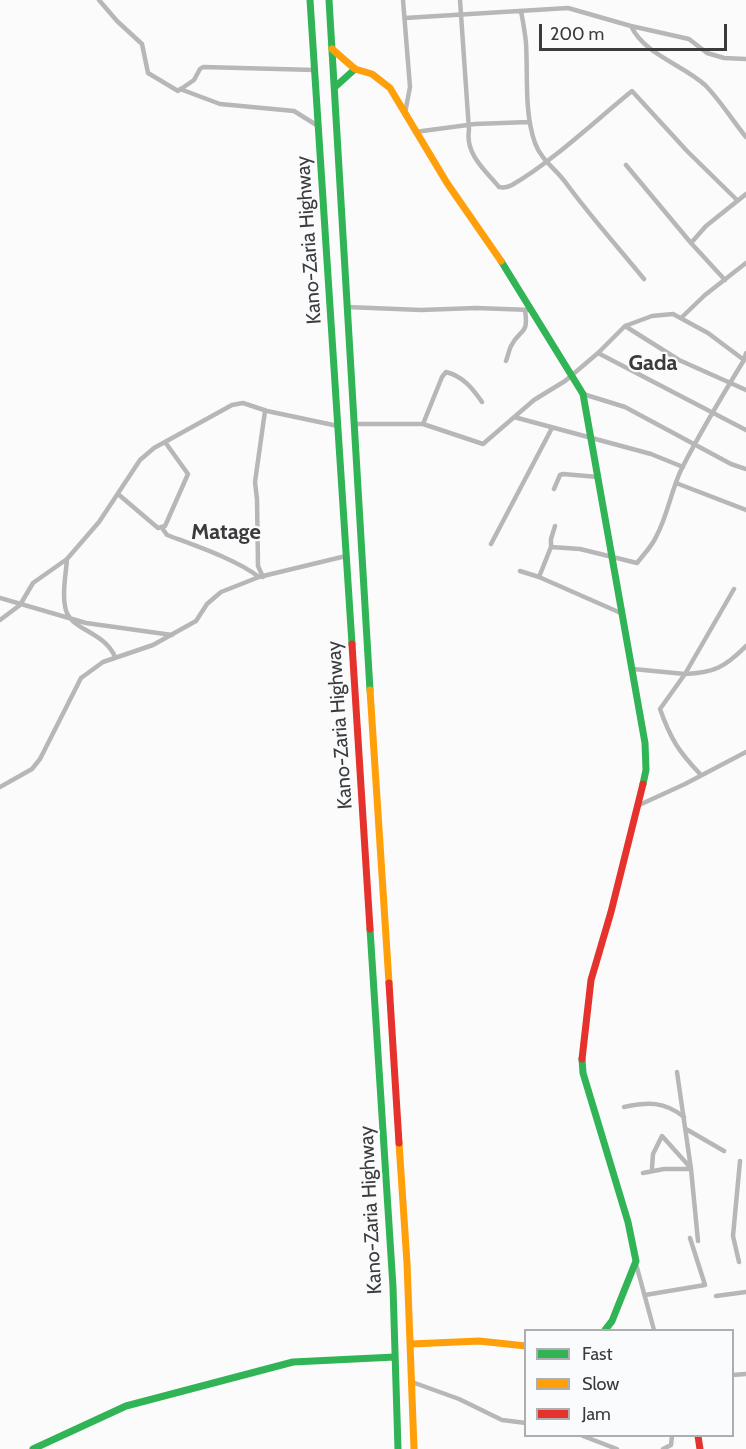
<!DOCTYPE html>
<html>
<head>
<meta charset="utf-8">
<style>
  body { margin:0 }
  #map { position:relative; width:746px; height:1449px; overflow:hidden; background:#fbfbfc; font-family:Cabin,sans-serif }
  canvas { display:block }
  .legend { position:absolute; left:524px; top:1329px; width:210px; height:108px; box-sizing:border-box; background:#fafbfd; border:2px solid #aeaeb0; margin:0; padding:8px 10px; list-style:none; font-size:18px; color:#3b3b3c }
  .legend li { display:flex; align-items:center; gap:12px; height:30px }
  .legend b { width:30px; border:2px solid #aeaeb0 }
  .scale { position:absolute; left:539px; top:24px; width:188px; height:27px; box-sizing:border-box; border:3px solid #3b3b3c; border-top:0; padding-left:8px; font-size:18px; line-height:21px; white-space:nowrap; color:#3b3b3c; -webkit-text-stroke:4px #fafbfd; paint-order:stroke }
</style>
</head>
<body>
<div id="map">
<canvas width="746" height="1449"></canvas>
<ul class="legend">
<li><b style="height:8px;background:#30b455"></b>Fast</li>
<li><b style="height:8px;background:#ff9f0a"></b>Slow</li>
<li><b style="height:8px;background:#e5322d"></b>Jam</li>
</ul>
<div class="scale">200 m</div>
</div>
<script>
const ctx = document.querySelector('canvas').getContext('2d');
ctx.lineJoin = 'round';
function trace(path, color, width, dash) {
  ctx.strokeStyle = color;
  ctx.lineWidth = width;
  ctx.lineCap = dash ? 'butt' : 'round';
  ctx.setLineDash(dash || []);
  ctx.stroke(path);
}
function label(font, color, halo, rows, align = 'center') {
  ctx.font = font + ' Cabin,sans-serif';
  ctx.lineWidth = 4.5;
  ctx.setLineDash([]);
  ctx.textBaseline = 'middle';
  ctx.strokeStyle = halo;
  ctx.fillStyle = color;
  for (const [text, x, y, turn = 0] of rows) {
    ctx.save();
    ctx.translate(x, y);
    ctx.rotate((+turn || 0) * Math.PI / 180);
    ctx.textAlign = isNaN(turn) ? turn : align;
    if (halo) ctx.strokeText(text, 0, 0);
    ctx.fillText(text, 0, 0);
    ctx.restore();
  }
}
trace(new Path2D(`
  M 99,0 L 117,21 L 142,44 L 148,73 L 178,91 L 194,80 L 200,69 L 203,67 L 315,70
  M 403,0 L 410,87 L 405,113
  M 460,0 L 469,130 C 465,154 485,170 499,187 C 504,188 507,188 512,185 C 552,162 595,121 632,91 L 687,151 L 737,200
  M 521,11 C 523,22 525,32 526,43 C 528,76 524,112 535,143 C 541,160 556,169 566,183 C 590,216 618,247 644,279
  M 405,18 L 568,8 L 631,26 L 689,39 L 707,53 L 724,58 L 746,59
  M 631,26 C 645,55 682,64 705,85 C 720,100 732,120 746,137
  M 180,89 L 220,104 L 294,111 L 318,126
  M 415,132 L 475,124 L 529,122
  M 626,165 L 691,243 L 725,280
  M 691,243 L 706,226 L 746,194
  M 347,307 L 421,310 L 476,308 L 531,310
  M 681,318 L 705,295 L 746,263
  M 625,326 L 679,360 L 746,390
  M 598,353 L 746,430
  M 506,361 C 508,356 509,350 511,346 C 520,328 529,336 525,310
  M 583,394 L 625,407 L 731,464 L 746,469
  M 514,417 L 651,454 L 683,467
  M 354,424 L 423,424 L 483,444 L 534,400 L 565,381 L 598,353 L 625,326 L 652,316 L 673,314 L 708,333 L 744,360
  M 423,424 L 442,377 L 446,372 C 463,376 473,389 482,402
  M 676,483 L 746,510
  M 554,489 L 560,475 L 563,474 L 598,477
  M 118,494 L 158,528 L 165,526 L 188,474 L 165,442
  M 162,528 L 167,535 C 196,546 235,559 259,577
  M 491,544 L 552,428
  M 551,547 L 551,539 L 555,526
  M 67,559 C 66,574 62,592 65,606 C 68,631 104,630 115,657
  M 520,571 L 539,577 L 623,614
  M 263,577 L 258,566 L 257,499 L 255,482 L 265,411
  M 539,577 L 551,547 L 580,549 L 637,563 C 644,554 652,546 656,537 C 668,515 671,490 682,468 C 701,431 722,396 744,360 L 746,353
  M 734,589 L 685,674 C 714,673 725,667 746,646
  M 0,598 L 86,623 L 172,635
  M 0,620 L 20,605 L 33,583 L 67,559 L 99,522 L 140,460 L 154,448 L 232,405 L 243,403 L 267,411 L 338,426
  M 633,669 L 685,674 L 660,709 C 671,740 679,752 701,775
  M 0,787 L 32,769 L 40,759 L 81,678 L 103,662 L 153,645 L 196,621 L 207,604 L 221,592 L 259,577 L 346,556
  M 637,806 L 685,784 L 746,752
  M 677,1072 L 691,1169
  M 624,1107 C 648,1102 664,1101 684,1117
  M 686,1129 L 724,1151
  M 652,1168 L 653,1154 L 662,1136 L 689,1166
  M 643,1173 L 664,1169 L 691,1169 L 698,1241
  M 739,1262 L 733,1236 L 740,1161
  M 636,1264 L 654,1330
  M 645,1295 L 705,1285 L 690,1238
  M 716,1296 L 746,1292
  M 732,1375 L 746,1374
  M 412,1382 L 459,1399 L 502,1420 L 526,1423
  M 583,1436 L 617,1449
  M 663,1449 L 671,1445 L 672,1436`), '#b8b7b7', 4.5);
trace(new Path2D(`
  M 310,0 L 352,644
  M 329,0 L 370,690
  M 335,87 L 355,69
  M 501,261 L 583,394 L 645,743 L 646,770 L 643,784
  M 370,929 L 393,1287 L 398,1449
  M 582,1059 L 583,1073 L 628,1222 L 636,1261 L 612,1321 L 605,1330
  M 33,1449 L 126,1406 L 293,1362 L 395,1357`), '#30b455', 7);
trace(new Path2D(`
  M 332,49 L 355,69 L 372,74 L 390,88 L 447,183 L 501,261
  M 370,690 L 389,983
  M 399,1143 L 407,1263 L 414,1449
  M 411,1344 L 479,1341 L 526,1346`), '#ff9f0a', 7);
trace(new Path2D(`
  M 352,644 L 370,929
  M 389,983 L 399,1143
  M 582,1059 L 591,980 L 611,912 L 643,784
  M 698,1436 L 700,1449`), '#e5322d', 7);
label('20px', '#3b3b3c', '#fafbfd', [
  ["Kano-Zaria Highway",309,240,-94],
  ["Kano-Zaria Highway",340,725,-94],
  ["Kano-Zaria Highway",371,1210,-93]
]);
label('bold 22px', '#3b3b3c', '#fafbfd', [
  ["Gada",653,364],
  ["Matage",226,533]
]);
</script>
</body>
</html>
